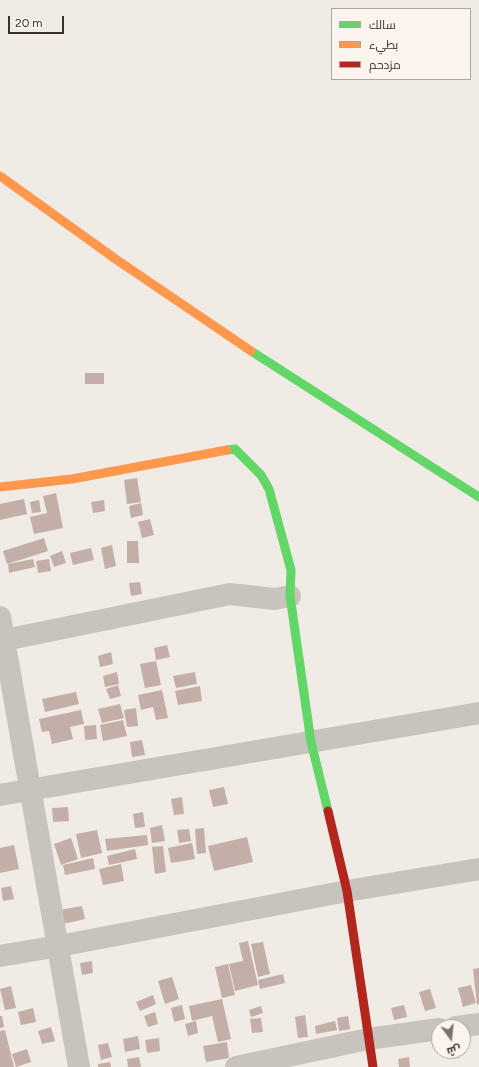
<!DOCTYPE html>
<html>
<head>
<meta charset="utf-8">
<style>
  body { margin:0 }
  #map { position:relative; width:479px; height:1067px; overflow:hidden; background:#f0ebe5; font-family:Figtree,Cairo,sans-serif }
  canvas { display:block }
  .legend { position:absolute; left:331px; top:8px; width:140px; height:72px; box-sizing:border-box; background:#fbf5ee; border:1px solid #aea6a0; margin:0; padding:5px 7px; list-style:none; font-size:12px; color:#3b302b }
  .legend li { display:flex; align-items:center; gap:8px; height:20px }
  .legend b { width:20px; border:1px solid #aea6a0 }
  .north { position:absolute; left:431px; top:1019px; width:40px; height:40px; box-sizing:border-box; background:#fbf5ee; border:1px solid #aea6a0; border-radius:50%; rotate:165deg; font-size:11px; font-weight:700; line-height:16px; text-align:center; color:#3b302b }
  .north::after { content:''; display:block; margin:auto; width:14px; height:18px; background:#7a716c; clip-path:polygon(50% 0,100% 100%,50% 72%,0 100%) }
  .scale { position:absolute; left:8px; top:16px; width:56px; height:18px; box-sizing:border-box; border:2px solid #3b302b; border-top:0; padding-left:5px; font-size:12px; line-height:14px; white-space:nowrap; color:#3b302b; -webkit-text-stroke:3px #fbf5ee; paint-order:stroke }
</style>
</head>
<body>
<div id="map">
<canvas width="479" height="1067"></canvas>
<ul class="legend">
<li><b style="height:5px;background:#63d668"></b>سالك</li>
<li><b style="height:5px;background:#ff974d"></b>بطيء</li>
<li><b style="height:5px;background:#b3261e"></b>مزدحم</li>
</ul>
<div class="north">ش</div>
<div class="scale">20 m</div>
</div>
<script>
const ctx = document.querySelector('canvas').getContext('2d');
ctx.lineJoin = 'round';
function paint(path, color) {
  ctx.fillStyle = color;
  ctx.fill(path, 'evenodd');
}
function trace(path, color, width, dash) {
  ctx.strokeStyle = color;
  ctx.lineWidth = width;
  ctx.lineCap = dash ? 'butt' : 'round';
  ctx.setLineDash(dash || []);
  ctx.stroke(path);
}
paint(new Path2D(`
  M 85,373 L 104,373 L 104,384 L 85,384 Z
  M 137,478 L 141,502 L 127,504 L 124,480 Z
  M 56,493 L 63,528 L 34,534 L 30,517 L 47,513 L 43,496 Z
  M 24,499 L 27,514 L 0,520 L 0,504 Z
  M 39,500 L 41,512 L 32,513 L 30,502 Z
  M 104,500 L 105,511 L 93,513 L 91,502 Z
  M 141,503 L 143,515 L 131,518 L 129,506 Z
  M 150,519 L 154,535 L 142,538 L 138,522 Z
  M 44,538 L 48,551 L 7,564 L 3,551 Z
  M 127,541 L 138,541 L 139,563 L 127,563 Z
  M 112,545 L 116,566 L 105,569 L 101,548 Z
  M 91,548 L 94,560 L 73,565 L 70,553 Z
  M 62,551 L 66,563 L 54,567 L 50,556 Z
  M 33,559 L 35,567 L 9,573 L 8,564 Z
  M 49,559 L 51,571 L 38,573 L 36,561 Z
  M 140,582 L 142,594 L 131,596 L 129,583 Z
  M 167,645 L 170,657 L 156,660 L 154,648 Z
  M 111,652 L 113,664 L 100,667 L 98,656 Z
  M 156,661 L 161,685 L 145,688 L 140,664 Z
  M 117,672 L 119,684 L 105,687 L 103,676 Z
  M 195,672 L 197,684 L 176,688 L 173,676 Z
  M 118,685 L 121,696 L 110,699 L 106,689 Z
  M 200,686 L 202,701 L 178,705 L 175,691 Z
  M 162,690 L 168,718 L 156,720 L 153,707 L 141,710 L 138,695 Z
  M 76,692 L 79,704 L 45,712 L 42,699 Z
  M 120,704 L 124,718 L 102,723 L 98,709 Z
  M 136,708 L 138,726 L 127,727 L 124,710 Z
  M 81,710 L 84,724 L 70,727 L 73,739 L 52,744 L 49,731 L 42,732 L 39,719 Z
  M 123,720 L 127,736 L 103,741 L 100,725 Z
  M 96,725 L 97,739 L 85,740 L 84,726 Z
  M 142,740 L 145,755 L 132,757 L 130,742 Z
  M 224,787 L 228,804 L 213,807 L 209,790 Z
  M 182,797 L 184,814 L 174,815 L 171,799 Z
  M 68,807 L 69,821 L 53,822 L 52,808 Z
  M 143,812 L 145,827 L 135,828 L 133,814 Z
  M 162,825 L 165,841 L 152,843 L 150,828 Z
  M 204,828 L 206,853 L 197,854 L 195,829 Z
  M 189,829 L 191,841 L 179,843 L 177,830 Z
  M 97,830 L 102,853 L 81,858 L 76,834 Z
  M 147,835 L 148,845 L 107,851 L 105,839 Z
  M 247,837 L 253,862 L 214,871 L 208,846 Z
  M 71,838 L 78,859 L 61,865 L 54,844 Z
  M 192,843 L 195,859 L 171,863 L 168,848 Z
  M 14,845 L 19,869 L 0,873 L 0,848 Z
  M 163,846 L 166,872 L 155,874 L 152,847 Z
  M 135,849 L 137,859 L 109,865 L 107,856 Z
  M 93,858 L 95,869 L 65,875 L 63,865 Z
  M 121,864 L 124,881 L 103,885 L 99,869 Z
  M 11,886 L 14,899 L 3,901 L 1,888 Z
  M 82,906 L 85,919 L 63,924 L 60,910 Z
  M 248,941 L 258,985 L 235,991 L 229,964 L 243,961 L 239,943 Z
  M 263,942 L 270,974 L 258,977 L 251,944 Z
  M 92,961 L 93,973 L 82,975 L 80,963 Z
  M 228,964 L 235,995 L 222,998 L 215,967 Z
  M 479,968 L 479,1004 L 477,1005 L 473,969 Z
  M 283,974 L 285,983 L 260,989 L 258,980 Z
  M 172,977 L 179,999 L 165,1004 L 158,981 Z
  M 471,985 L 476,1003 L 463,1007 L 458,988 Z
  M 11,986 L 16,1008 L 5,1010 L 0,989 Z
  M 430,989 L 436,1008 L 425,1011 L 419,992 Z
  M 153,995 L 156,1004 L 140,1011 L 136,1002 Z
  M 222,999 L 231,1039 L 218,1042 L 212,1016 L 192,1021 L 189,1006 Z
  M 182,1005 L 185,1019 L 174,1022 L 171,1008 Z
  M 404,1005 L 407,1017 L 394,1020 L 391,1008 Z
  M 261,1006 L 263,1013 L 251,1017 L 249,1010 Z
  M 33,1008 L 36,1022 L 21,1025 L 18,1012 Z
  M 155,1012 L 158,1024 L 148,1027 L 144,1016 Z
  M 305,1015 L 308,1037 L 298,1038 L 295,1017 Z
  M 0,1016 L 2,1016 L 4,1027 L 0,1028 Z
  M 348,1016 L 350,1029 L 339,1031 L 337,1018 Z
  M 261,1018 L 263,1032 L 252,1033 L 250,1019 Z
  M 196,1021 L 198,1033 L 188,1036 L 185,1024 Z
  M 335,1021 L 337,1030 L 316,1034 L 315,1026 Z
  M 51,1027 L 55,1041 L 42,1044 L 38,1031 Z
  M 5,1030 L 14,1067 L 0,1067 L 0,1031 Z
  M 138,1036 L 140,1049 L 125,1052 L 123,1039 Z
  M 159,1038 L 160,1051 L 147,1053 L 145,1040 Z
  M 227,1042 L 229,1058 L 206,1062 L 203,1046 Z
  M 108,1043 L 112,1057 L 101,1060 L 98,1045 Z
  M 27,1049 L 31,1062 L 16,1067 L 12,1054 Z
  M 139,1057 L 141,1067 L 128,1067 L 127,1059 Z
  M 409,1057 L 410,1067 L 399,1067 L 398,1059 Z
  M 110,1062 L 111,1067 L 98,1067 L 98,1064 Z`), '#c3afa7');
trace(new Path2D(`
  M 0,617 L 79,1067
  M 0,641 L 230,594 L 274,599 L 290,596
  M 0,795 L 479,713
  M 0,956 L 59,946 L 347,891 L 479,869
  M 456,1027 L 479,1024
  M 236,1067 L 368,1039 L 439,1029`), '#c9c3be', 22);
trace(new Path2D(`
  M 251,351 L 479,497
  M 227,450 L 235,449 L 261,475 L 269,489 L 291,570 L 290,596 L 311,742 L 328,811`), '#63d668', 9);
trace(new Path2D(`
  M 0,176 L 117,260 L 251,351
  M 0,487 L 72,479 L 227,450`), '#ff974d', 9);
trace(new Path2D(`
  M 328,811 L 347,891 L 373,1067`), '#b3261e', 9);
</script>
</body>
</html>
